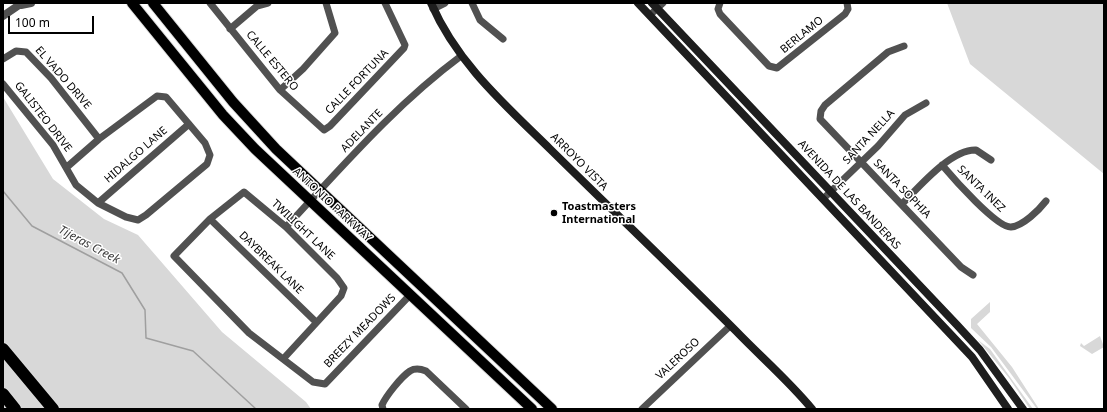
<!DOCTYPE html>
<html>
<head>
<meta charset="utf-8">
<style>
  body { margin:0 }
  #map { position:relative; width:1107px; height:412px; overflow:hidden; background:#fff; font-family:"Noto Sans",sans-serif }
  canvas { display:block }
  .frame { position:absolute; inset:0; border:4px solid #000; pointer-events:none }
  .scale { position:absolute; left:8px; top:16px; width:86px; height:18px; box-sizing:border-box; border:2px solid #000; border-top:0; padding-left:5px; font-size:12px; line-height:14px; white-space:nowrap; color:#000; -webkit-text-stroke:3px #fff; paint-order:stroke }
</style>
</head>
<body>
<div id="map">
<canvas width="1107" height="412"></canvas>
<div class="frame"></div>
<div class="scale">100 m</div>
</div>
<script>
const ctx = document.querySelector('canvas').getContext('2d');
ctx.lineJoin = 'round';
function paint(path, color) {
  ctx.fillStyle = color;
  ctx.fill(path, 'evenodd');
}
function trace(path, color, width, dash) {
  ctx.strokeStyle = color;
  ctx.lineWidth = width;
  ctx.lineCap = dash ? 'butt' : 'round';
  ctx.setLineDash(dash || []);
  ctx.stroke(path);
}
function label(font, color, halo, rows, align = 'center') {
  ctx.font = font + ' "Noto Sans",sans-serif';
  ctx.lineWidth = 3;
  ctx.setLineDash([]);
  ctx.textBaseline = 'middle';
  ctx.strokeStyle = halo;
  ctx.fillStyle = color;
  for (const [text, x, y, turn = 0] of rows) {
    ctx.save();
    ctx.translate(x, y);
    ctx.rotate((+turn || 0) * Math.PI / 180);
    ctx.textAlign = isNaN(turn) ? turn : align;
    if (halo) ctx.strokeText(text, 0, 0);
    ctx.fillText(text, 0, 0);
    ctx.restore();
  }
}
paint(new Path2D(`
  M 947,3 L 1104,3 L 1104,174 L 970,64 Z
  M 3,97 L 53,179 L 104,219 L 138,235 L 222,332 L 306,402 L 311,409 L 3,409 Z
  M 990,302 L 990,312 L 977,324 L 1012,367 L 1039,409 L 1037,409 L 991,347 L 971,328 L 971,319 Z
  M 1100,336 L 1104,347 L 1092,354 L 1080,346 L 1081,343 L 1084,346 Z
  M 978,340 L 990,349 L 1033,409 L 1030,409 L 1009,378 Z`), '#d8d8d8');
trace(new Path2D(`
  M 3,191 L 32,226 L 122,273 L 145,310 L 146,338 L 193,351 L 256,409`), '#9f9f9f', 1.5);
const primary = new Path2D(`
  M 132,3 L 223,115 L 255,149 L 532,409
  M 153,3 L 233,102 L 276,149 L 552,409`);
const motorway = new Path2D(`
  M 3,349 L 53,409
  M 3,394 L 15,409`);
trace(primary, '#dbdbdb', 12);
trace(motorway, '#dbdbdb', 14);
trace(new Path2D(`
  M 210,3 L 280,90 L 324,130 L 330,126 L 404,48 L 405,45 L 385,3
  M 472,3 L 480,20 L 503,39
  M 720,3 L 718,9 L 720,14 L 769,66 L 777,68 L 845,14 L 848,9 L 847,3
  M 433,9 L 445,3
  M 650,15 L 663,3
  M 230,29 L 257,6 L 268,3
  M 904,46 L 888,52 L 825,105 L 821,111 L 820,119 L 961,267 L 973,275
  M 3,59 L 16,51 L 26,52 L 51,78 L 99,139
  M 3,84 L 53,145 L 76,185 L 98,203 L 126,217 L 138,220 L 146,215 L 207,164 L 210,155 L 205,143 L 166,97 L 157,96 L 99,139 L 67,167
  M 280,90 L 303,69 L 335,33 L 326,3
  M 942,165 C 953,178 997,228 1011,227 C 1023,226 1039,210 1046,201
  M 824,198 L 878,146 L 905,115 L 926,103
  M 98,203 L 189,124
  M 902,204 C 919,187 951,149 976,150 L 991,160
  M 210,219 L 316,322
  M 286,227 C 341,168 395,105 461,56
  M 284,358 L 341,296 L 344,288 L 337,278 L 286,227 L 244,192 L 210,219 L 174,256 L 249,333 L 313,382 L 325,384 L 411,294
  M 383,409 L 382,405 C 386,396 401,377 410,371 C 415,368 421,369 426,371 L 466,409
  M 642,409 L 730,326`), '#515151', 7);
trace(new Path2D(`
  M 21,5 L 31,3
  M 3,16 L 22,3`), '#515151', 8);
trace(new Path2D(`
  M 431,3 C 457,63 504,104 550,149 C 612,210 675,270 736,331 C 761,357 789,381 812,409
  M 638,3 L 972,357 L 1008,409
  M 652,3 L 957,325 L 980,350 L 1023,409`), '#1e1e1e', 8);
trace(primary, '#000', 10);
trace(motorway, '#000', 12);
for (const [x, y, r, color] of [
  [554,213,4,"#000"]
]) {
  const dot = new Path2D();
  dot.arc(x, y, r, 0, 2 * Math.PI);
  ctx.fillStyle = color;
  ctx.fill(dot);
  trace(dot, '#fff', 1.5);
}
label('11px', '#000', '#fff', [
  ["BERLAMO",802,35,-39],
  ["CALLE ESTERO",272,61,50],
  ["EL VADO DRIVE",63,78,49],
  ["CALLE FORTUNA",357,82,-46],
  ["GALISTEO DRIVE",43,117,52],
  ["ADELANTE",362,131,-46],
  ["SANTA NELLA",869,137,-47],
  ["HIDALGO LANE",136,155,-41],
  ["ARROYO VISTA",579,162,45],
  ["SANTA SOPHIA",902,189,46],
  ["SANTA INEZ",981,189,44],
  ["AVENIDA DE LAS BANDERAS",849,195,47],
  ["ANTONIO PARKWAY",332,205,43],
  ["TWILIGHT LANE",303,230,43],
  ["DAYBREAK LANE",271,263,44],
  ["BREEZY MEADOWS",360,331,-46],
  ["VALEROSO",678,359,-43]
]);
label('bold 11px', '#000', '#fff', [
  ["Toastmasters",562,207],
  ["International",562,220]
], 'left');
label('italic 12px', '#404040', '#fff', [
  ["Tijeras Creek",89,245,28]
]);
</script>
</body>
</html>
